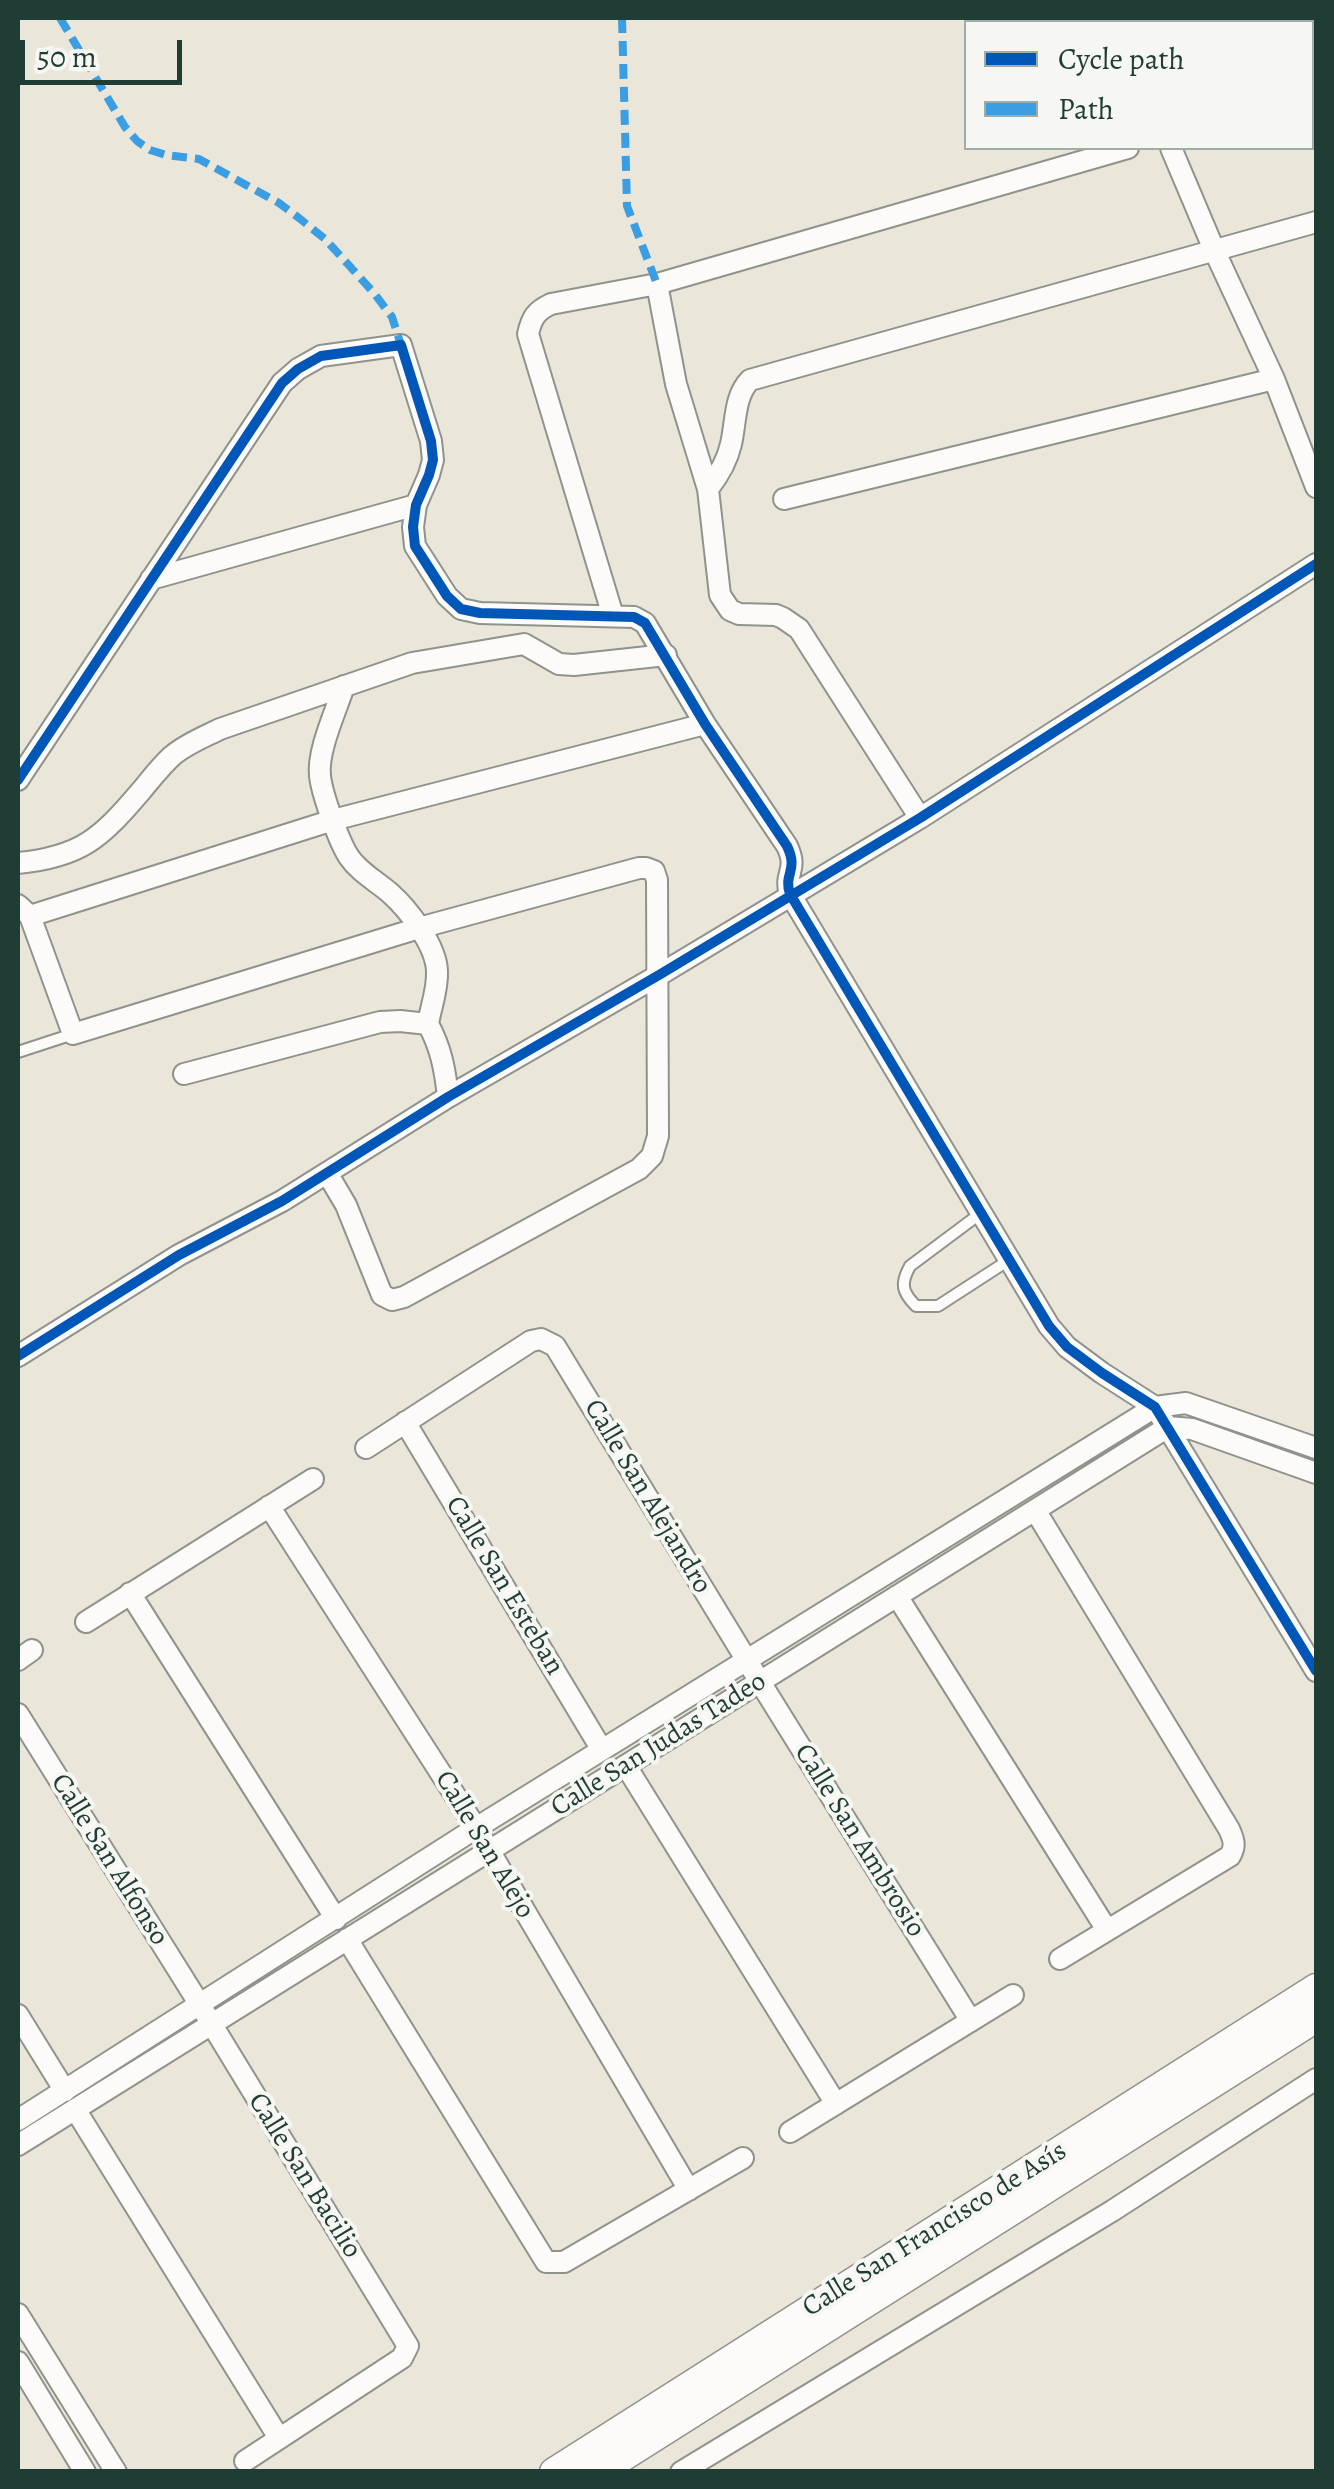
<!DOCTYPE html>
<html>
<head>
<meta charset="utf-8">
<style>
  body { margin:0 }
  #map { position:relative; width:1334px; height:2489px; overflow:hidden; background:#eae6da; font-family:Alegreya,serif }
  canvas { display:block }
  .frame { position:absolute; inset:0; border:20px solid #1f3d34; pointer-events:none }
  .legend { position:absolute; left:964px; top:20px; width:350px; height:130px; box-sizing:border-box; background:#f6f6f2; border:2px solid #a0aca6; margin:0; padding:12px 18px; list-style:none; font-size:30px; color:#1f3d34 }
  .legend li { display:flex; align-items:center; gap:20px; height:50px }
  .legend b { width:50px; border:2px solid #a0aca6 }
  .scale { position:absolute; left:20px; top:40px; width:162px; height:45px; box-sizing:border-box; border:5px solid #1f3d34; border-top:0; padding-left:12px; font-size:30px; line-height:35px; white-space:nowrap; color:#1f3d34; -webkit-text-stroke:8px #f6f6f2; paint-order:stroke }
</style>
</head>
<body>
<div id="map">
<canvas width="1334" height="2489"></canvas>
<div class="frame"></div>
<ul class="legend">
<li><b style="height:12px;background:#0057b8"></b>Cycle path</li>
<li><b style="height:12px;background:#3c9ee2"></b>Path</li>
</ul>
<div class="scale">50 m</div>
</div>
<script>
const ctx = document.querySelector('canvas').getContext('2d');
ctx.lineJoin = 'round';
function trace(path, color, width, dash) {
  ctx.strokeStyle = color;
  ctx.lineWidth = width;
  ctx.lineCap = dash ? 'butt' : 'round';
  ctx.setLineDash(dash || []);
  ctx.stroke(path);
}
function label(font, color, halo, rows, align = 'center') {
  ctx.font = font + ' Alegreya,serif';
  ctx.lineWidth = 8;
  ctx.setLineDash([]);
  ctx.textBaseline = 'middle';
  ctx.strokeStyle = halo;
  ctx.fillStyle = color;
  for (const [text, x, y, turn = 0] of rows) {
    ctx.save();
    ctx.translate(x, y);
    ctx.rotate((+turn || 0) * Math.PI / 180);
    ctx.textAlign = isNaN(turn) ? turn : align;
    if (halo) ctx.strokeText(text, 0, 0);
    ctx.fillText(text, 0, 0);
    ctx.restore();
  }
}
const lane = new Path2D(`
  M 18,1052 L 73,1034
  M 981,1213 L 910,1266 C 900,1284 902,1292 916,1306 L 938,1306 L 1009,1260`);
const street = new Path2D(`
  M 1312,97 L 1316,95
  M 1171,148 L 1215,252 L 1274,379 L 1316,487
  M 657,284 L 676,384 L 708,489 L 720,595 L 730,610 L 739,614 L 776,615 L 783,618 L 799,629 L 920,818
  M 708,489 C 719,475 727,462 731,444 C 736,423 734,396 750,380 L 1316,222
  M 784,499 L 1274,379
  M 151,579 L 416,505
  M 613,616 L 528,334 C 532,317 536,311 551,304 L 657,284 L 1128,148
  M 18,780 L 282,383 L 298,369 L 321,356 L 401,345 L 431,441 L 433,460 L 429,475 L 416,505 L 413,527 L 415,546 L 447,596 L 461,609 L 480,613 L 634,617 L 645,623 L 705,724 L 787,846 C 799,871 783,873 790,894 L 1049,1326 L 1067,1347 L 1102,1373 L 1155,1407 L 1316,1671
  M 18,863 C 81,857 101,838 141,791 C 151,779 161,766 172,756 C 186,744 204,737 220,729 L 412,663 L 524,644 L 559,664 L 574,665 L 666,655
  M 18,905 L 30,916 L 333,820 L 705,724
  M 30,916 L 73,1034 L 419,928 L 639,868 L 646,868 L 654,871 L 657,880 L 658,1136 L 652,1156 L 639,1169 L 404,1297 L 392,1300 L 382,1295 L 346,1205 L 327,1173
  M 428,1024 C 441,1048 445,1069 448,1097
  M 184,1074 L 380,1022 L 400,1021 L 428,1024 C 431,1006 438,989 437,971 C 436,945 408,909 390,893 C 376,881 359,872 349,857 C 339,842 322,794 320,776 C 317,751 336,711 344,686
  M 18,1356 L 179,1255 L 282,1201 L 448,1097 L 659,975 L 920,818 L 1316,564
  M 405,1422 L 602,1750
  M 366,1448 L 531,1341 L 541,1339 L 555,1346 L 760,1682 L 971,2021
  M 269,1506 L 476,1828 L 689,2190
  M 1035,1510 L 1229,1829 C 1234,1840 1236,1846 1230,1856 L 1060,1959
  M 130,1593 L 336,1919
  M 897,1596 L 1107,1930
  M 86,1622 L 313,1479
  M 18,1660 L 32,1650
  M 18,1714 L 200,2005 L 408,2346 L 402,2358 L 245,2461
  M 626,1766 L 836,2104
  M 347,1939 L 546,2262 L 564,2262 L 743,2158
  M 18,2015 L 65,2091
  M 75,2109 L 279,2438
  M 18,2120 L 476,1828 L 1155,1407 L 1186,1403 L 1316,1448
  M 790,2132 L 1013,1995
  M 18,2145 L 1168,1427 L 1192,1429 L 1316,1473
  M 18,2314 L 116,2472
  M 18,2362 L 85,2472
  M 681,2472 L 1112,2211 L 1316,2079`);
const secondary = new Path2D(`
  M 554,2472 L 1316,1988
  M 599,2472 L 1316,2018`);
trace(lane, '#90938b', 14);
trace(street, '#90938b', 24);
trace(secondary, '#90938b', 31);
trace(lane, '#fcfbf9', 10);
trace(street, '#fcfbf9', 20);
trace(secondary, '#fcfbf9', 28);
trace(new Path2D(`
  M 60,18 L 125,127 L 137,141 L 150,150 L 166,155 L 199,159 L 279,203 L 299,218 L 325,239 L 374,293 L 392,317 L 401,345
  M 622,18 L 627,206 L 657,284
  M 1312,83 L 1316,71`), '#3c9ee2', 8, [15, 8]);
trace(new Path2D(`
  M 18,780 L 282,383 L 298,369 L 321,356 L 401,345 L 431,441 L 433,460 L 429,475 L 416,505 L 413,527 L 415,546 L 447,596 L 461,609 L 480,613 L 634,617 L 645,623 L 705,724 L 787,846 C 799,871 783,873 790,894 L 1049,1326 L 1067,1347 L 1102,1373 L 1155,1407 L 1316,1671
  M 18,1356 L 179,1255 L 282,1201 L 448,1097 L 659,975 L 920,818 L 1316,564`), '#0057b8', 10);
label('28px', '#1f3d34', '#f6f6f2', [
  ["Calle San Alejandro",647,1497,59],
  ["Calle San Esteban",504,1586,59],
  ["Calle San Judas Tadeo",659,1745,-32],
  ["Calle San Ambrosio",859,1841,58],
  ["Calle San Alejo",484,1845,59],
  ["Calle San Alfonso",109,1860,58],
  ["Calle San Bacilio",304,2176,58],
  ["Calle San Francisco de Asís",935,2230,-32]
]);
</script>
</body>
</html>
